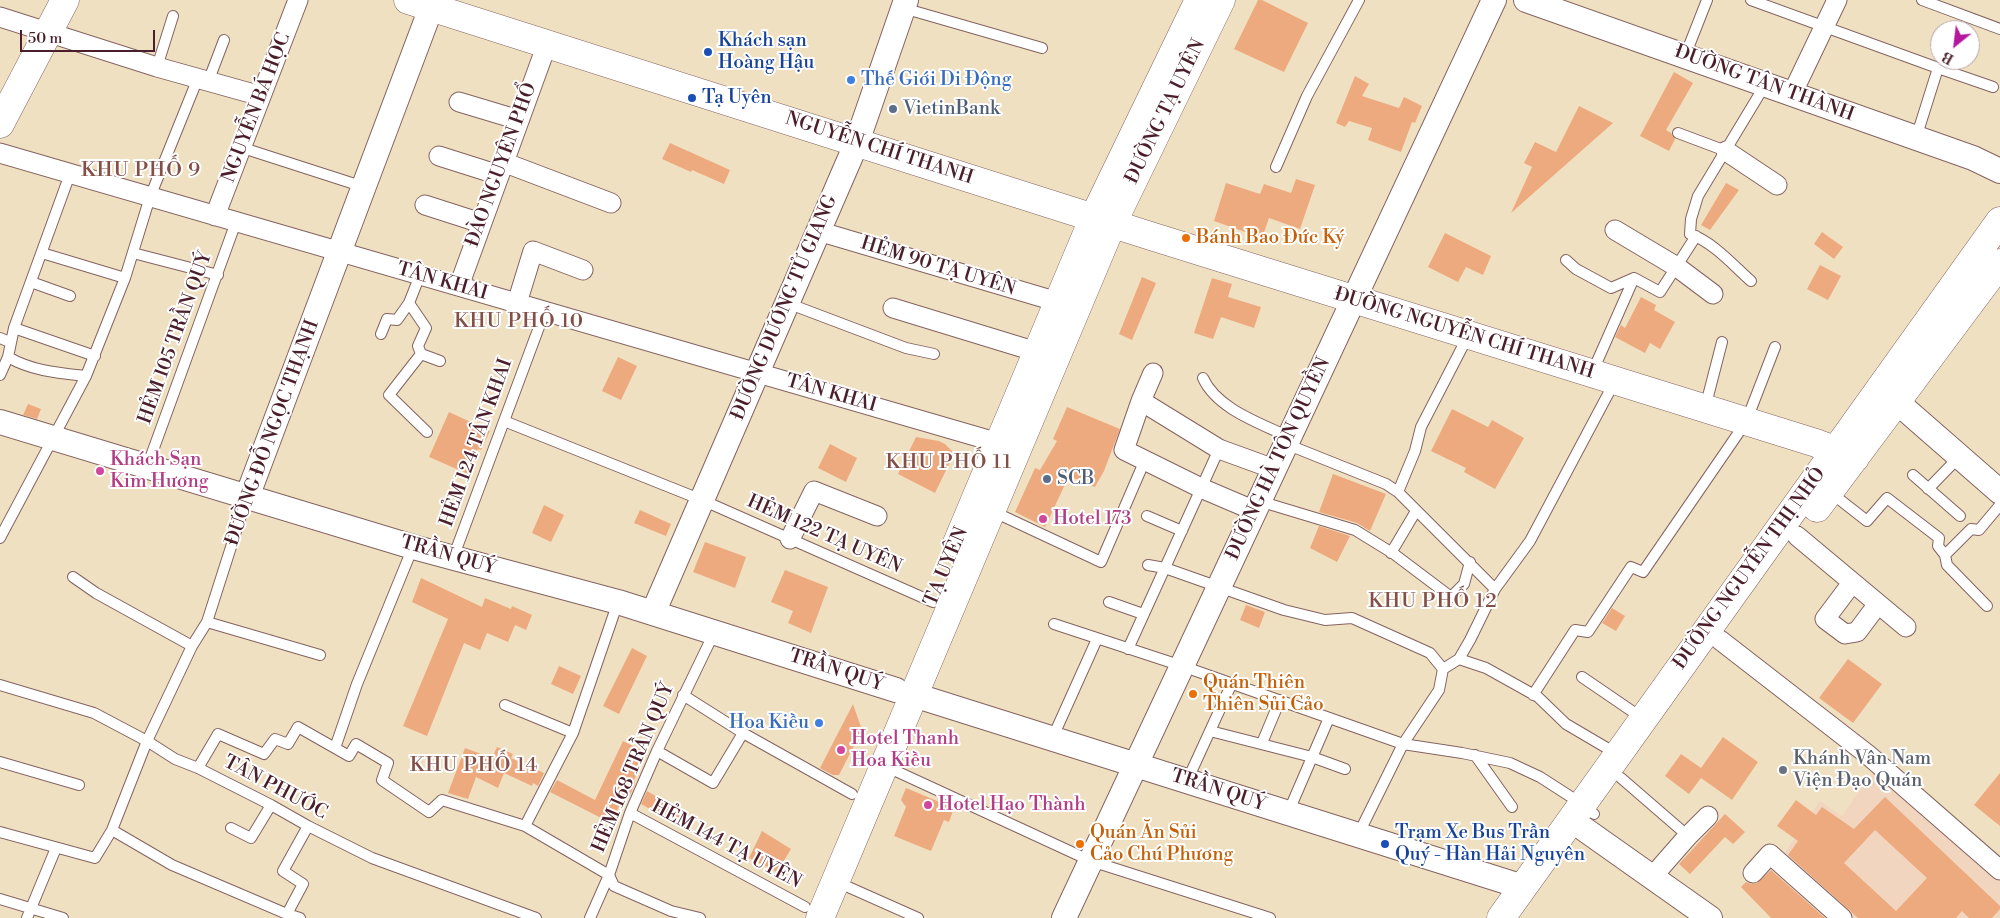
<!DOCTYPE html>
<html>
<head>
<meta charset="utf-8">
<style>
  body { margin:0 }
  #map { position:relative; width:2000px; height:918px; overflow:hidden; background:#f0e0c2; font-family:"Libre Bodoni",serif }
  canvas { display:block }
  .north { position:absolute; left:1930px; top:20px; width:50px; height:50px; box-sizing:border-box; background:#fff; border:1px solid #b7a5aa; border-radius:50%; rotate:209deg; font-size:14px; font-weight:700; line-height:20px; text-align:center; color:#4a1f2b }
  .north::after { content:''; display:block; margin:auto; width:18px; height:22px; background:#b5179e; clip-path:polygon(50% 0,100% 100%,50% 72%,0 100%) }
  .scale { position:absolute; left:20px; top:30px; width:135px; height:22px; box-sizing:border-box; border:2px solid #4a1f2b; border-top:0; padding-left:6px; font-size:15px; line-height:18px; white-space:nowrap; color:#4a1f2b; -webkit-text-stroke:4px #fff; paint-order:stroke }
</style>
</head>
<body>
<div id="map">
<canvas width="2000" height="918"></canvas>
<div class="north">B</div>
<div class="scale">50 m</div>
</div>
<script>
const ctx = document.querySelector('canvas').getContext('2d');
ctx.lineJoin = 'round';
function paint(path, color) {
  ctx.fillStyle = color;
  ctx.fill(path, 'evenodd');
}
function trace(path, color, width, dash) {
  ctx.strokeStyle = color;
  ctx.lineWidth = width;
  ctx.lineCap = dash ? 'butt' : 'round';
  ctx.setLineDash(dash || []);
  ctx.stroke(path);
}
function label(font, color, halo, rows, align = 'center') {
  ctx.font = font + ' "Libre Bodoni",serif';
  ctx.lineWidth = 4;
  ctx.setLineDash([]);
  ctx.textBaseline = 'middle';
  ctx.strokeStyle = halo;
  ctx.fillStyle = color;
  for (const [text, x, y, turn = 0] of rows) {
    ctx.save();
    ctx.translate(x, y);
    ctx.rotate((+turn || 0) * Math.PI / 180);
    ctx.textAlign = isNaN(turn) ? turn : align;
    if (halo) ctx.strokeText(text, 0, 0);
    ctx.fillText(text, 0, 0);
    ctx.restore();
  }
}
paint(new Path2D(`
  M 1876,767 L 2000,880 L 2000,918 L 1849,918 L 1781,858 L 1820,801 L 1842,816 Z`), '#f2d5be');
paint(new Path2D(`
  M 1258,0 L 1262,0 L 1308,23 L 1284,72 L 1234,49 Z
  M 1674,72 L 1693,83 L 1666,130 L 1671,133 L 1675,139 L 1669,151 L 1640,136 Z
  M 1355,76 L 1369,84 L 1362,96 L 1399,108 L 1404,97 L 1422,106 L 1415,123 L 1412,122 L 1401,152 L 1368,140 L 1372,128 L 1349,121 L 1345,127 L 1336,123 Z
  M 1579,106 L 1613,123 L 1511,213 L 1532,167 L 1524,163 L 1535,142 L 1556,152 Z
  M 670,143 L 730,170 L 724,184 L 692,170 L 691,172 L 662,159 Z
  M 1296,179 L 1315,185 L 1300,229 L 1269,218 L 1262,238 L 1214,221 L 1226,183 L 1260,194 L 1264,184 L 1291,193 Z
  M 1726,183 L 1739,190 L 1710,230 L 1701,225 Z
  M 1822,232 L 1843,247 L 1834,259 L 1814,244 Z
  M 1445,233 L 1491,256 L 1483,275 L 1466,267 L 1458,282 L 1428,267 Z
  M 1820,265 L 1841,276 L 1828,300 L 1807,289 Z
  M 1142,277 L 1156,283 L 1132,340 L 1119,334 Z
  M 1212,278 L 1232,284 L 1228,297 L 1261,307 L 1254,328 L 1221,317 L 1213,339 L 1194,333 Z
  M 1641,297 L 1656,305 L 1654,310 L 1675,322 L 1660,349 L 1650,343 L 1645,353 L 1615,337 L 1621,325 L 1625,328 Z
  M 618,357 L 637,366 L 621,400 L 602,391 Z
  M 28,404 L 41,409 L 37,419 L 23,415 Z
  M 1067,407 L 1120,429 L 1104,471 L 1095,487 L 1069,476 L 1045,527 L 1015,512 L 1035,468 L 1040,470 L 1057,441 L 1053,439 Z
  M 1452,409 L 1488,427 L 1492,420 L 1524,438 L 1495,489 L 1464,472 L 1466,468 L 1431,451 Z
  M 449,412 L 490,431 L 481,450 L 478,449 L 468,474 L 429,457 Z
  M 916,437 L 939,441 L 945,444 L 952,451 L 953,456 L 935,493 L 898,474 Z
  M 830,444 L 857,458 L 846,482 L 818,468 Z
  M 1333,474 L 1386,494 L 1370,531 L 1357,523 L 1319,512 Z
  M 544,505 L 564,515 L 551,542 L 532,533 Z
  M 640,510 L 671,524 L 666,536 L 634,523 Z
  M 1319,526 L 1350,536 L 1337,562 L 1310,548 Z
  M 705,542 L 746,557 L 735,588 L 693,572 Z
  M 785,570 L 828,587 L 811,633 L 788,623 L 793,611 L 771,602 Z
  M 421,578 L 482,607 L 485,598 L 511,609 L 512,606 L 532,615 L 526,630 L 515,625 L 508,642 L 487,633 L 480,650 L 464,643 L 427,736 L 403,726 L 448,619 L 412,602 Z
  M 1246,605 L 1265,612 L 1259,628 L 1240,620 Z
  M 1612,608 L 1625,616 L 1616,631 L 1602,623 Z
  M 632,648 L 647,656 L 619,714 L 603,706 Z
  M 1848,659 L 1882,684 L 1853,723 L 1819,698 Z
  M 559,666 L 581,676 L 573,694 L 551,684 Z
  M 853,704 L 862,730 L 839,775 L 833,775 L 820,768 Z
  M 1723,737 L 1758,762 L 1732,800 L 1701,778 L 1689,794 L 1665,776 L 1681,754 L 1701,768 Z
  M 623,741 L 647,753 L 634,780 L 635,784 L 629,797 L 625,794 L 611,823 L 550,792 L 557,780 L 595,800 Z
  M 497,747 L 513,754 L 511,758 L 544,773 L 538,786 L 533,783 L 532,786 L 504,773 L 498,788 L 476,777 L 468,799 L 448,793 L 465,748 L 492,758 Z
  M 2000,773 L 2000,826 L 1974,805 Z
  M 906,788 L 954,808 L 949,822 L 944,820 L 931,851 L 894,836 L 906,807 L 901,800 Z
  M 647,791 L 683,812 L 677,824 L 641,804 Z
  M 1885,797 L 2000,906 L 2000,909 L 1992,918 L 1969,918 L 1962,911 L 1956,918 L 1858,918 L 1788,855 L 1798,841 L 1777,826 L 1796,800 L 1816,815 L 1822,807 L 1854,829 ZM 1875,830 L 1927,878 L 1896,911 L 1844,863 Z
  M 1725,814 L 1745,832 L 1733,844 L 1725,837 L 1690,874 L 1679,864 Z
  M 762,831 L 791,849 L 777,872 L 749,858 Z
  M 1771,870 L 1825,918 L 1771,918 L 1741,887 L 1746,882 L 1751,884 L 1757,883 Z`), '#eeaa7f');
const service = new Path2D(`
  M 1751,0 L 1938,68
  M 1922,0 L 2000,29
  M 903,8 L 1042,48
  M 1685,56 L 1707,0
  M 157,67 L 173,16
  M 208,82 L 224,40
  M 1678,133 L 1726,151
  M 1916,138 L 1938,68 L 1993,87
  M 243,148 L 364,187
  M 1276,167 L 1307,96 L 1359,0
  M 42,253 L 125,278
  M 133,253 L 218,275
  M 1566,260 L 1576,269 L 1611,288 L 1634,278
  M 420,275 L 409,303 L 426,328 L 418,346 L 421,354 L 389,395 L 427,432
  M 1634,278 L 1660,292 L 1696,236
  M 1751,281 C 1733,265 1713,242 1690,234 L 1691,219 L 1698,196 L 1765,85
  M 31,282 L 70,296
  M 787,303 L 906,348 L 934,354
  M 14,328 L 95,356
  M 381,334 L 387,319 L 397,320 L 409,303
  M 0,338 L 10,342
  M 421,354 L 440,361
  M 8,357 C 32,371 58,373 86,376
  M 1592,373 L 1634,278
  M 0,375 L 8,357 L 14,328 L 70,174
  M 1203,378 C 1217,409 1260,423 1289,437
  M 1705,408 L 1722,342
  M 504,421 L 702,500 L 933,602
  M 1286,444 L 1386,484 L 1398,492 L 1495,589
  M 147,467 L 236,222
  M 1913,475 L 1960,516
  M 1928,489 L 1959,457
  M 1398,492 L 1415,451 L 1421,427 L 1468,336
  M 1830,492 L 1867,521 L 1887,498 L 1939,538 L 1938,546 L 1945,555 L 1947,565 L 1987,606
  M 1259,501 L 1355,530 L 1394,554 L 1451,597 L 1464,584 L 1470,562
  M 992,511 L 1101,562 L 1145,460
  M 1147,516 L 1182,531
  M 0,538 L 86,376 L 125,278 L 150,197 L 198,78
  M 1391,553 L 1416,511
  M 1945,555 L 1971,529 L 1979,530 L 2000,505
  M 453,558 L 545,311
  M 1148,565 L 1165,568 L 1284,610 L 1325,620 L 1352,618 L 1430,653 L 1443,669
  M 73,577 L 96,593 L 192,646
  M 1109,602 L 1143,614
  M 207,622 L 320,655
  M 1054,624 L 1182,666 L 1403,744 L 1462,753 L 1510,763 L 1540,777 L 1582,804 L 1594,814
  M 1128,649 L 1219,449
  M 1459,659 L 1486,668 L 1538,697 L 1566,724 L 1617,754
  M 1582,677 L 1642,718
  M 0,685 L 94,713 L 147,741 L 175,759 L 198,768 L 271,805 L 308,826 L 372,858 L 536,918
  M 683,695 L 743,733 L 852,794
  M 1533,695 L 1575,630 L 1588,632 L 1631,567 L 1643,572 L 1746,422 L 1775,347
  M 505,705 L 573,733
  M 1210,731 L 1312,757 L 1345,769
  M 1052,739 L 1097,639
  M 1262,743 L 1280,700
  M 335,748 L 357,684 L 413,547
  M 657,751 L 713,783 L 743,733
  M 1475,755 L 1512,807
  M 0,762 L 79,785
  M 885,766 L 1091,861 L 1270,918
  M 198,768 L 218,734 L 264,754 L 275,739 L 288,744 L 298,727 L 349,756 L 356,744 L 388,763 L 382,780 L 429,812 L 442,800 L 525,826 L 573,733 L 618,602
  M 1621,778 L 1688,836
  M 1187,781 L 1232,683
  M 630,813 L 805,907
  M 1288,813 L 1329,718
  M 525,826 L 609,875 L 614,886 L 671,911 L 700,918
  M 231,828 L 251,838 L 271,805
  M 112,830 L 172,865 L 287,914 L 300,918
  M 0,832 L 95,858 L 112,830 L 147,741 L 192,646 L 207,622 L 247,497
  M 1358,835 L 1403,744 L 1439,690 L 1443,669 L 1459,659 L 1470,640 L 1495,589 L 1530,541 L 1615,381
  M 837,882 L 918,918
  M 0,899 L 63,918
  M 287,914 L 303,884 L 283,871 L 308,826
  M 27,918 L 56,848
  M 590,918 L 609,875 L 630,813 L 657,751 L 714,633`);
const minor = new Path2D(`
  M 0,17 L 157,67 L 261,96
  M 1792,94 L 1837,0
  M 459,102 L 519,120
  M 1726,151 L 1777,185
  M 0,153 L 999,443
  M 439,156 L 499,175
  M 503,162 L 611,203
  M 425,205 L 481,223
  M 215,216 L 298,0
  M 1615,230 L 1677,267 L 1713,294
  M 818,231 L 1058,302
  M 459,286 L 547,44
  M 517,303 L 533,251 L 583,270
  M 893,308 L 1037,352
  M 1153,373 L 1141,401 L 1219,449 L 1274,469
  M 1141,401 L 1124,450 L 1201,488 L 1255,511
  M 1797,536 L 1906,627
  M 790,539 L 814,491 L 877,516
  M 1852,583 L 1825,619 L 1845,634 L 1857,632 L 1878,604
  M 1720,640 L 1867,754 L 2000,870
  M 1753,873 L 1770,854 L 1842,918
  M 1652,877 L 1688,836 L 1708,816`);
const tertiary = new Path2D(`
  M 1526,0 L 1973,158 L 2000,171
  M 1897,402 L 2000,492
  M 0,422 L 413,547 L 618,602 L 896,690
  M 247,497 L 434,0
  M 653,613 L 857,142 L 906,0
  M 914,695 L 1523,887
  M 1584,829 L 1710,918
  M 1064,918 L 1494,0`);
const secondary = new Path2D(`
  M 408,0 L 1157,238 L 1816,443 L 1855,458
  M 0,124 L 65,0
  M 1817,508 L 2000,263
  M 957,543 L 1094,217 L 1199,0
  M 820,918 L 1112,224 L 1221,0
  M 1501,918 L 2000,221`);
trace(service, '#846360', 12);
trace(minor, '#846360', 21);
trace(tertiary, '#846360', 26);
trace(secondary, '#846360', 29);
trace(service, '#fff', 10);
trace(minor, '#fff', 19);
trace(tertiary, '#fff', 24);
trace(secondary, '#fff', 28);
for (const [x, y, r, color] of [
  [708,52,5,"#1a4fb4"],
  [851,80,5,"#3f7fe0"],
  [692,98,5,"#1a4fb4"],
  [893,109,5,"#5c6f8a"],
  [1186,238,5,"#e8710a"],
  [100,471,5,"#d1479c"],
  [1047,479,5,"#5c6f8a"],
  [1043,519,5,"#d1479c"],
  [1193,694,5,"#e8710a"],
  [819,723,5,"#3f7fe0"],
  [841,750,5,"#d1479c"],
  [1783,770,5,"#6b7280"],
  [928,805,5,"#d1479c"],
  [1080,844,5,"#e8710a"],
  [1385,844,5,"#1a4fb4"]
]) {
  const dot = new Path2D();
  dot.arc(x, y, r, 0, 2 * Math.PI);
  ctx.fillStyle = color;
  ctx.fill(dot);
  trace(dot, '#fff', 2);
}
label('19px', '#164399', '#fff', [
  ["Khách sạn",718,41],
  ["Hoàng Hậu",718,63],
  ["Tạ Uyên",702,98],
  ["Trạm Xe Bus Trần",1395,833],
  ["Quý - Hàn Hải Nguyên",1395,855]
], 'left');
label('19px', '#366cbe', '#fff', [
  ["Thế Giới Di Động",861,80],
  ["Hoa Kiều",809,723,"right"]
], 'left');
label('19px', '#4a1f2b', '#fff', [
  ["ĐƯỜNG TÂN THÀNH",1764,84,20],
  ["NGUYỄN BÁ HỌC",257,108,-69],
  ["ĐƯỜNG TẠ UYÊN",1166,112,-64],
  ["NGUYỄN CHÍ THANH",879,149,18],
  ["ĐÀO NGUYÊN PHỔ",502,165,-70],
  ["HẺM 90 TẠ UYÊN",938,267,17],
  ["TÂN KHAI",442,282,16],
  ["ĐƯỜNG DƯƠNG TỬ GIANG",785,308,-67],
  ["ĐƯỜNG NGUYỄN CHÍ THANH",1464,334,17],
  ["HẺM 105 TRẦN QUÝ",176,338,-70],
  ["TÂN KHAI",831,394,16],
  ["ĐƯỜNG ĐỖ NGỌC THẠNH",273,433,-70],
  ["HẺM 124 TÂN KHAI",477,443,-70],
  ["ĐƯỜNG HÀ TÔN QUYỀN",1279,459,-65],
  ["HẺM 122 TẠ UYÊN",824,535,24],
  ["TRẦN QUÝ",448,556,16],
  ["TẠ UYÊN",947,567,-67],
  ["ĐƯỜNG NGUYỄN THỊ NHỎ",1750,569,-54],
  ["TRẦN QUÝ",836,671,18],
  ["HẺM 168 TRẦN QUÝ",634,768,-67],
  ["TÂN PHƯỚC",275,788,28],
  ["TRẦN QUÝ",1218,791,18],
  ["HẺM 144 TẠ UYÊN",726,845,28]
]);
label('19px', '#4e5e75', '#fff', [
  ["VietinBank",903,109],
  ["SCB",1057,479]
], 'left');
label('19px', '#c56008', '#fff', [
  ["Bánh Bao Đức Ký",1196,238],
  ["Quán Thiên",1203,683],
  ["Thiên Sủi Cảo",1203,705],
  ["Quán Ăn Sủi",1090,833],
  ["Cảo Chú Phương",1090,855]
], 'left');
label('19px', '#b23c85', '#fff', [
  ["Khách Sạn",110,460],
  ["Kim Hương",110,482],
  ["Hotel 173",1053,519],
  ["Hotel Thanh",851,739],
  ["Hoa Kiều",851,761],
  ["Hotel Hạo Thành",938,805]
], 'left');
label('19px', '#5b616d', '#fff', [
  ["Khánh Vân Nam",1793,759],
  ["Viện Đạo Quán",1793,781]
], 'left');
ctx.letterSpacing = '1px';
label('20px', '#835048', '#fff', [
  ["KHU PHỐ 9",141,171],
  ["KHU PHỐ 10",519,322],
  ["KHU PHỐ 11",949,463],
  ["KHU PHỐ 12",1433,602],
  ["KHU PHỐ 14",474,766]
]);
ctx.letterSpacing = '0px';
</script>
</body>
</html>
